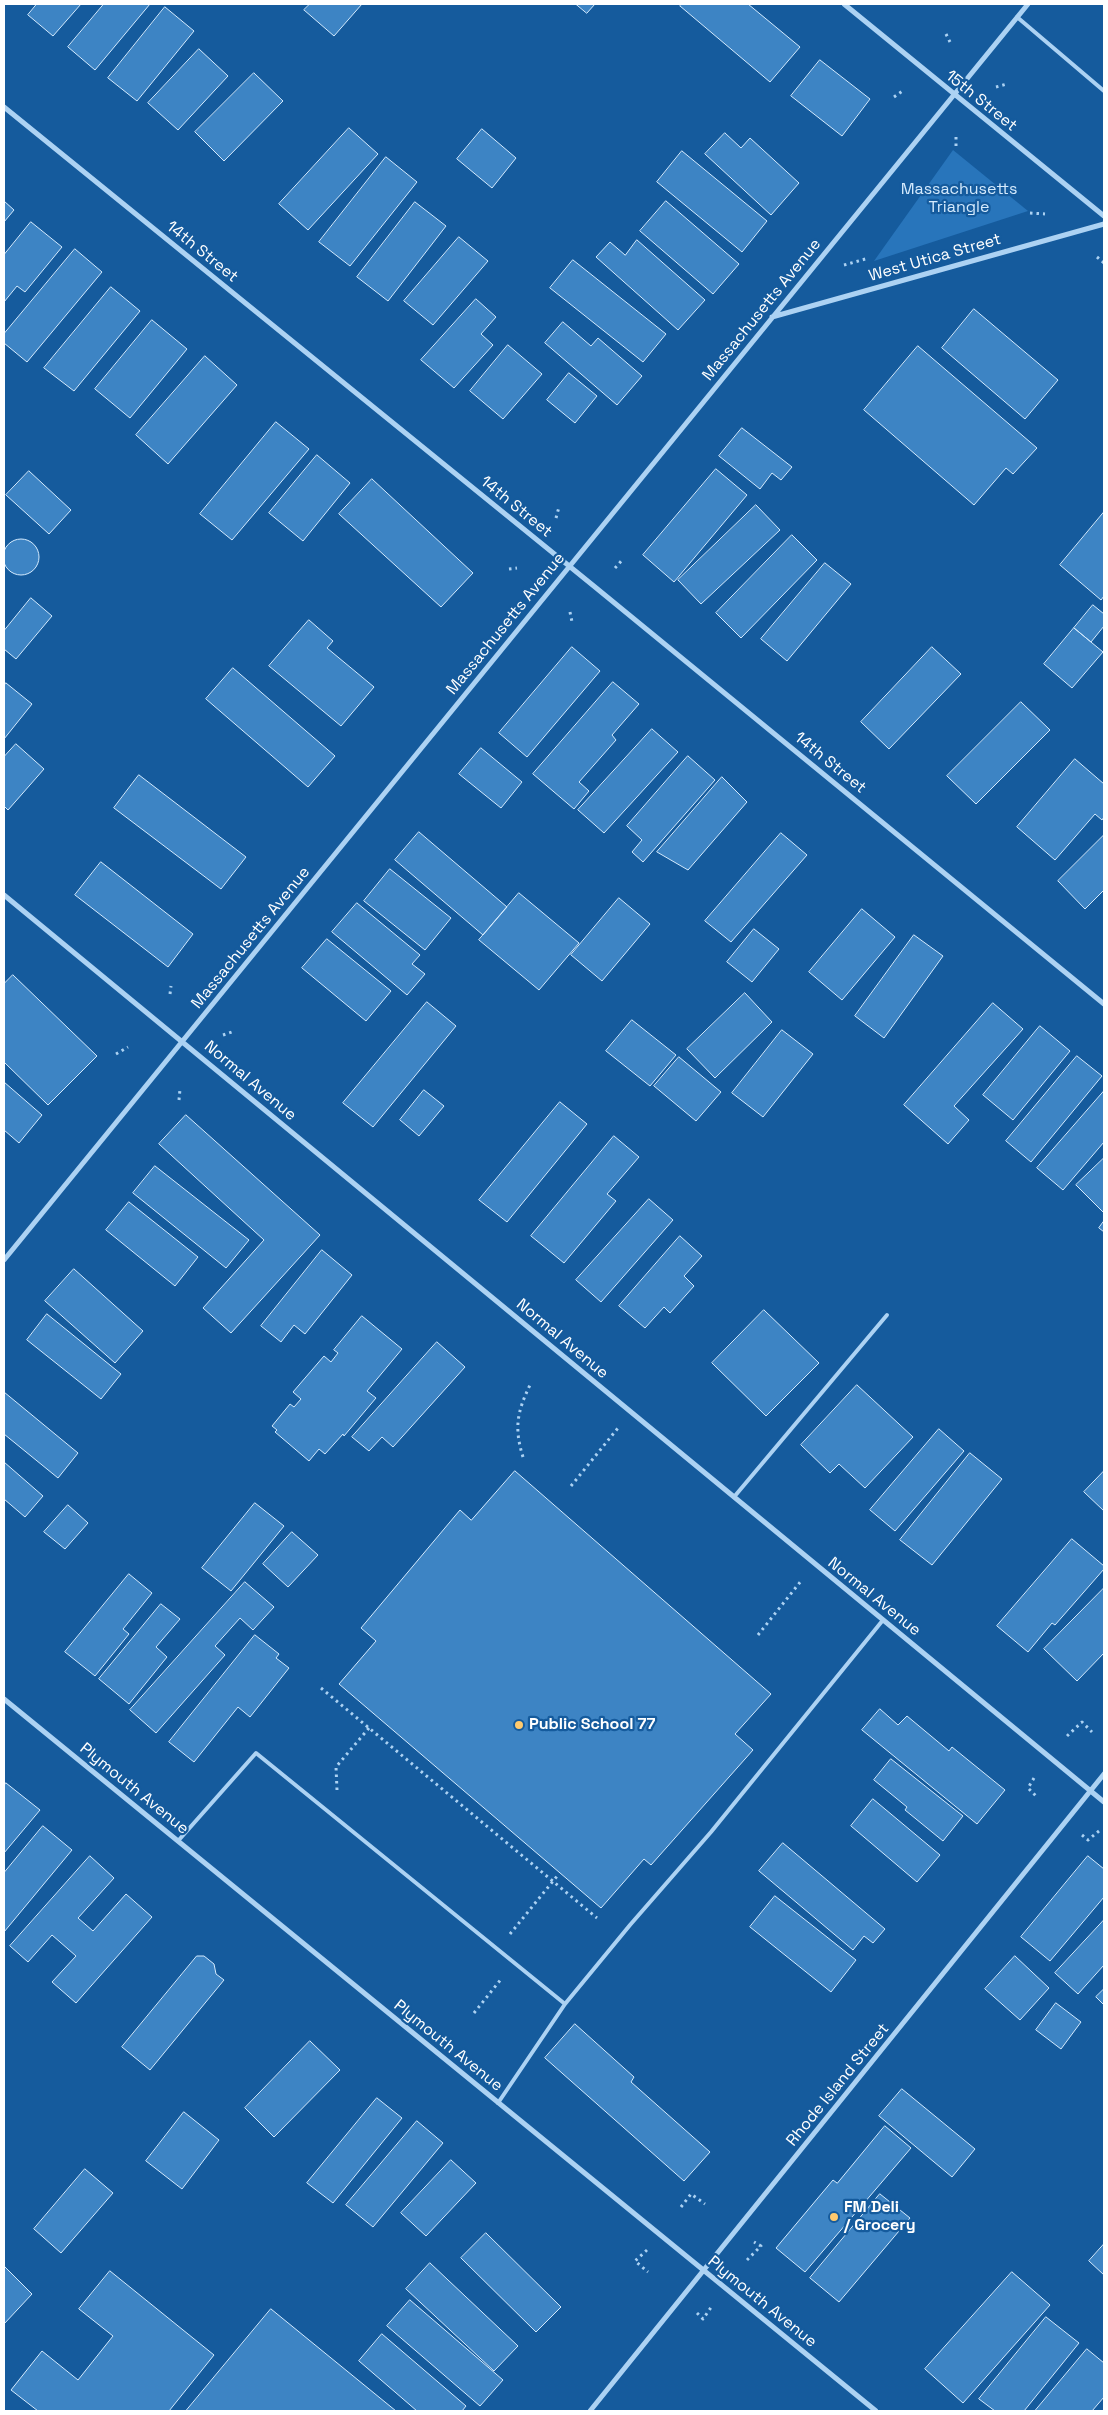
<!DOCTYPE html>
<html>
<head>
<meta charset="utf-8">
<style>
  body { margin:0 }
  #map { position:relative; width:1108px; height:2415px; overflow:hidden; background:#155b9d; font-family:"Space Grotesk",sans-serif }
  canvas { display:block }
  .frame { position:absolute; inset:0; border:5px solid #fff; pointer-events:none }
</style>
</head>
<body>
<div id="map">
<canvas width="1108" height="2415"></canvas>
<div class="frame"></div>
</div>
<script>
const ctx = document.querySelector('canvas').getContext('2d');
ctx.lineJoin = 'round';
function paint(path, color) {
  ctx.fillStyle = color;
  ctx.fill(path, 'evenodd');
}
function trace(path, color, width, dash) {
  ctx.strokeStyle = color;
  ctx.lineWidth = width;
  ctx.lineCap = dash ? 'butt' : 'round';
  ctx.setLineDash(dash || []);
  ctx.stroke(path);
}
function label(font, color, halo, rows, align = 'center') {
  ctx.font = font + ' "Space Grotesk",sans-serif';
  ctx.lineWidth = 4.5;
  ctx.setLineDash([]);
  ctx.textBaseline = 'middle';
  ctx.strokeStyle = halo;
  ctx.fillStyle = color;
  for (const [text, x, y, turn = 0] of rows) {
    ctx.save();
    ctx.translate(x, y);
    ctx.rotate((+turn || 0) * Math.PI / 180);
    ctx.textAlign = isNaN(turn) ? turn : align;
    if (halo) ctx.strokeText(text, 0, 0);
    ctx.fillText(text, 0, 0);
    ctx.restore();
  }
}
paint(new Path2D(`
  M 953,150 L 1028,211 L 874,261 Z`), '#2875bb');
const building = new Path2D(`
  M 37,4 L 81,4 L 53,36 L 28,15 Z
  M 104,4 L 150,4 L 95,70 L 68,47 Z
  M 310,4 L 362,4 L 334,36 L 304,10 Z
  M 576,4 L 595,4 L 587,13 Z
  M 682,4 L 748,4 L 800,47 L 770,82 L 680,6 Z
  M 165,7 L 194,31 L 137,101 L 108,78 Z
  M 199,49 L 228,76 L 178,130 L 148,103 Z
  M 820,60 L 870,99 L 842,136 L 791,96 Z
  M 254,73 L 283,101 L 224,161 L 195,132 Z
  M 349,128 L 378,154 L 308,230 L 279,204 Z
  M 482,129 L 516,158 L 492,188 L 457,159 Z
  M 725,133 L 741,148 L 750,138 L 799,183 L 771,215 L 705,154 Z
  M 682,151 L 767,221 L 742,252 L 657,182 Z
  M 386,157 L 417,182 L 350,266 L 319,242 Z
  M 4,201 L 14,210 L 4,222 Z
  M 666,201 L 739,264 L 713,294 L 640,231 Z
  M 415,202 L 446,226 L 388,301 L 357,277 Z
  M 31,222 L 62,247 L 25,292 L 17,286 L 4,302 L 4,255 Z
  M 459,237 L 488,261 L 433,325 L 404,301 Z
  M 637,240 L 705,300 L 678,330 L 596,257 L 610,242 L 625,255 Z
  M 75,249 L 102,272 L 27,362 L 4,343 L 4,334 Z
  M 573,260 L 666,334 L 643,362 L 550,288 Z
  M 111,287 L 140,311 L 74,391 L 44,368 Z
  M 476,299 L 496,317 L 481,334 L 493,345 L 454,388 L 421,360 Z
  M 974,309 L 1058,380 L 1025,419 L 942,348 Z
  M 152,320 L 187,349 L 130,418 L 95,389 Z
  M 563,322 L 591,346 L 598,338 L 642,376 L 617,405 L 545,343 Z
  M 508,345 L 542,374 L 503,419 L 470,391 Z
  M 918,346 L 1037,448 L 1013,474 L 1006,468 L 974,505 L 864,410 Z
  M 205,356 L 237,385 L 168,464 L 136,435 Z
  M 569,373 L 597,396 L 575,423 L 547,400 Z
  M 276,422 L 309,449 L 232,540 L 200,514 Z
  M 742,428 L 792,467 L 781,480 L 772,473 L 760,489 L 719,456 Z
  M 317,455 L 350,483 L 303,541 L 269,513 Z
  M 716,469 L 747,495 L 674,582 L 643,555 Z
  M 29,471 L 71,510 L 49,534 L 6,495 Z
  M 372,479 L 473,573 L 441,607 L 339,514 Z
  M 756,505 L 780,530 L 701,604 L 678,580 Z
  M 1104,512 L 1104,596 L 1101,600 L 1060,565 Z
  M 792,535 L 817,560 L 741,638 L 716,613 Z
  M3 557a18 18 0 1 1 36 0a18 18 0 1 1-36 0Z
  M 825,563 L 851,584 L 787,661 L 761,639 Z
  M 31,598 L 52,616 L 16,659 L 4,649 L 4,631 Z
  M 1093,605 L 1104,614 L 1104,626 L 1091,642 L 1074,628 Z
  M 309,620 L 333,641 L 327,648 L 374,687 L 341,726 L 269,666 Z
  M 1074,628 L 1103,652 L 1072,688 L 1044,664 Z
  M 572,647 L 600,671 L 527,757 L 499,733 Z
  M 932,647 L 961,674 L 889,749 L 861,722 Z
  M 233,668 L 335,756 L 308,787 L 206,699 Z
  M 613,682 L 639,704 L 612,735 L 616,740 L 579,782 L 589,791 L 574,809 L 533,774 Z
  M 6,683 L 32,704 L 4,739 L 4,686 Z
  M 1021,702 L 1050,730 L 976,804 L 947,776 Z
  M 652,729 L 678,752 L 604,833 L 578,810 Z
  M 16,744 L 44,769 L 8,810 L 4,806 L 4,757 Z
  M 481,748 L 522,782 L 501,808 L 459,774 Z
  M 688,756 L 715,780 L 643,862 L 632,852 L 642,840 L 627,826 Z
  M 1075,759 L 1104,784 L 1104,817 L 1102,820 L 1095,814 L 1055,860 L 1017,827 Z
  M 139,775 L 246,857 L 221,889 L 114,808 Z
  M 722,777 L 747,802 L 688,870 L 657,852 Z
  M 419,832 L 507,907 L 483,935 L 395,860 Z
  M 781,833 L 807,855 L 731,942 L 705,921 Z
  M 1104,835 L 1104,890 L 1085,909 L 1058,881 Z
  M 101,862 L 193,934 L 168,967 L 75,895 Z
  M 390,869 L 451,918 L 425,950 L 364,901 Z
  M 519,893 L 579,943 L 539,990 L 479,940 Z
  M 619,898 L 650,924 L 602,981 L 571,955 Z
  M 357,903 L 420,955 L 412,964 L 425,974 L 407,995 L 332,932 Z
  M 862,909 L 895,937 L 842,1000 L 809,972 Z
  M 754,929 L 779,949 L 752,982 L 727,962 Z
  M 914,935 L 943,956 L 884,1038 L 855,1016 Z
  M 327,939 L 391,991 L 366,1021 L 302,968 Z
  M 13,975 L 97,1056 L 48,1105 L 4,1062 L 4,984 Z
  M 745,993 L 772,1022 L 715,1078 L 687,1049 Z
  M 427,1002 L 456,1026 L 373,1127 L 343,1103 Z
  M 993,1003 L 1023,1029 L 954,1106 L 969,1120 L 948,1144 L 904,1105 Z
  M 632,1020 L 676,1055 L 650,1086 L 606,1051 Z
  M 1040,1026 L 1070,1051 L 1013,1120 L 983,1095 Z
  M 782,1030 L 813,1054 L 763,1117 L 732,1093 Z
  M 1077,1056 L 1102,1076 L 1031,1162 L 1006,1141 Z
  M 679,1057 L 721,1092 L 696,1121 L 654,1086 Z
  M 4,1082 L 42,1115 L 19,1143 L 4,1130 Z
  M 424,1090 L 444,1106 L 419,1136 L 400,1120 Z
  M 1104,1091 L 1104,1142 L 1063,1190 L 1037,1168 Z
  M 560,1102 L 587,1124 L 507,1222 L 479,1200 Z
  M 186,1115 L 320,1235 L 231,1333 L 203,1308 L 264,1240 L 159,1144 Z
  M 614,1136 L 639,1157 L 607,1194 L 616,1201 L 564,1263 L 531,1236 Z
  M 1104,1158 L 1104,1210 L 1103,1212 L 1076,1185 Z
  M 155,1166 L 249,1240 L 226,1268 L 133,1193 Z
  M 649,1199 L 673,1220 L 601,1302 L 576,1280 Z
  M 129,1202 L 198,1257 L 175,1286 L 106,1230 Z
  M 1104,1221 L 1104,1232 L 1099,1228 Z
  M 680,1236 L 702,1256 L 684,1276 L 694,1286 L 670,1313 L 664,1307 L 645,1328 L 619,1306 Z
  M 322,1250 L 352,1275 L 305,1334 L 294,1325 L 281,1342 L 261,1326 Z
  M 74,1269 L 143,1331 L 115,1363 L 45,1301 Z
  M 764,1310 L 819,1363 L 766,1416 L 712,1363 Z
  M 47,1314 L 121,1374 L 101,1399 L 27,1340 Z
  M 362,1316 L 402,1349 L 367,1391 L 376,1398 L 344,1436 L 343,1434 L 325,1454 L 319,1449 L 309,1461 L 275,1432 L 277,1430 L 272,1426 L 290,1404 L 294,1407 L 301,1399 L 293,1392 L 324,1356 L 331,1362 L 338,1353 L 334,1350 Z
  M 437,1342 L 465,1367 L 393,1447 L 382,1437 L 369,1451 L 352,1437 Z
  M 857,1385 L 913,1437 L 865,1488 L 839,1464 L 830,1473 L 801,1445 Z
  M 4,1392 L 78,1453 L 58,1478 L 4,1434 Z
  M 939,1429 L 964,1451 L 895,1531 L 870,1510 Z
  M 970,1453 L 1002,1479 L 932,1565 L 900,1540 Z
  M 4,1462 L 43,1496 L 25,1517 L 4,1499 Z
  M 515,1471 L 771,1694 L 735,1734 L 753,1750 L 651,1865 L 644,1859 L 601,1908 L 339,1684 L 376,1641 L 361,1628 L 460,1510 L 471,1520 Z
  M 1104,1471 L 1104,1511 L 1084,1492 Z
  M 255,1503 L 284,1526 L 231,1591 L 202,1568 Z
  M 68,1505 L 88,1523 L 65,1549 L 44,1532 Z
  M 292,1532 L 318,1555 L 288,1587 L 263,1564 Z
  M 1072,1539 L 1104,1566 L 1104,1569 L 1055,1625 L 1052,1623 L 1028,1652 L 997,1626 Z
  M 129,1574 L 152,1593 L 123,1629 L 129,1634 L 95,1676 L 65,1652 Z
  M 245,1582 L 274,1607 L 253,1630 L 240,1618 L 215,1646 L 225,1655 L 156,1733 L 130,1710 Z
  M 1104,1588 L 1104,1653 L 1077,1681 L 1044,1649 Z
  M 161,1604 L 180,1619 L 156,1647 L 167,1657 L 129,1704 L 99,1679 Z
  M 255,1635 L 279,1654 L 276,1658 L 289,1668 L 250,1717 L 238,1707 L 194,1762 L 169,1742 Z
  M 880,1709 L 898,1725 L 907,1716 L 949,1751 L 952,1747 L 1005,1790 L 977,1824 L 862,1730 Z
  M 891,1759 L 963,1816 L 943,1841 L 905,1810 L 907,1807 L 874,1780 Z
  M 6,1783 L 40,1810 L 4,1853 L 4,1786 Z
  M 873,1799 L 940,1855 L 917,1882 L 851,1826 Z
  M 43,1826 L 72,1850 L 4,1932 L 4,1873 Z
  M 783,1843 L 885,1929 L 873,1943 L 864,1936 L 853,1950 L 759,1871 Z
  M 90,1856 L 114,1878 L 78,1918 L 93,1931 L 126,1894 L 152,1917 L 76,2003 L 52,1982 L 76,1956 L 52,1935 L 28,1962 L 10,1946 Z
  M 1088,1856 L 1104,1869 L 1104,1897 L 1050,1961 L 1021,1937 Z
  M 775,1896 L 856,1960 L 831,1992 L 750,1927 Z
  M 1104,1920 L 1104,1965 L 1078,1994 L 1055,1973 Z
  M 197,1956 L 204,1956 L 214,1964 L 216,1974 L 224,1980 L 150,2070 L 122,2047 Z
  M 1015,1956 L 1049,1988 L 1020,2020 L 985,1989 Z
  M 1104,1989 L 1104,2005 L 1096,1997 Z
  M 1056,2003 L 1081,2022 L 1061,2049 L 1036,2030 Z
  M 575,2024 L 634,2077 L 631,2082 L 710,2152 L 684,2181 L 545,2058 Z
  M 310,2041 L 340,2070 L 274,2137 L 245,2108 Z
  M 902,2089 L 975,2149 L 952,2177 L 879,2116 Z
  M 377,2098 L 402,2118 L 333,2203 L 307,2183 Z
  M 184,2112 L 219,2140 L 182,2189 L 146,2161 Z
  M 417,2121 L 443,2143 L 373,2227 L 346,2205 Z
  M 885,2126 L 911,2148 L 805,2272 L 776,2248 L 833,2180 L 837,2183 Z
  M 451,2160 L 476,2183 L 426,2236 L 401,2213 Z
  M 85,2169 L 113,2193 L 61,2253 L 34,2229 Z
  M 880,2194 L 910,2218 L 839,2302 L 810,2278 Z
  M 486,2233 L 561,2307 L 536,2332 L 461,2258 Z
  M 1104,2244 L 1104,2275 L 1089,2261 Z
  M 430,2263 L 518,2346 L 494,2371 L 406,2289 Z
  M 5,2267 L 32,2294 L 4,2324 L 4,2268 Z
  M 110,2271 L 214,2355 L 169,2411 L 38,2411 L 11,2390 L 42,2351 L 78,2380 L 113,2336 L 79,2309 Z
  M 1012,2272 L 1050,2305 L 963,2403 L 925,2369 Z
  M 410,2300 L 503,2380 L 480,2406 L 387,2326 Z
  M 271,2309 L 396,2411 L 186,2411 Z
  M 1046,2317 L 1079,2343 L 1024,2411 L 995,2411 L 979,2399 Z
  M 382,2334 L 466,2406 L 462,2411 L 417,2411 L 359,2361 Z
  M 1087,2349 L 1104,2363 L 1104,2397 L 1092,2411 L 1035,2411 Z`);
paint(building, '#3d84c4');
trace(building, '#d4eafd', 1);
trace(new Path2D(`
  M 946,34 L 950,42
  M 996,87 L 1007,84
  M 894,97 L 904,90
  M 956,137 L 956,147
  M 1030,213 L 1045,214
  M 1097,257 L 1104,263
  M 844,265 L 869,258
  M 556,518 L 559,507
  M 615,568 L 623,559
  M 509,569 L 517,568
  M 570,612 L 572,622
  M 170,994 L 171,986
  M 223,1035 L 235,1031
  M 116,1054 L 128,1047
  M 179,1100 L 180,1089
  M 523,1457 C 514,1428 517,1412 530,1385
  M 571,1486 L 618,1428
  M 758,1635 L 801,1581
  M 321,1688 L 597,1918
  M 1067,1736 L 1082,1722 L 1092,1732
  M 1034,1778 L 1028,1788 L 1037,1797
  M 337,1790 L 336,1767 L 369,1728
  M 1082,1835 L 1088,1840 L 1099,1831
  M 510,1934 L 558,1875
  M 474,2013 L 502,1978
  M 681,2207 L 691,2194 L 705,2204
  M 647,2250 L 635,2261 L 648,2272
  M 747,2260 L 761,2246 L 754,2242
  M 697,2313 L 703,2319 L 712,2306`), '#acd2f3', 3, [2.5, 4]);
trace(new Path2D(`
  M 1017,17 L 1104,91
  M 734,1497 L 887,1315
  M 178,1841 L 256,1753 L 565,2004 L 498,2103
  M 565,2004 L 630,1925 L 711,1832 L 883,1620`), '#acd2f3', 4);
trace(new Path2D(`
  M 844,4 L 1104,216
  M 4,107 L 595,587 L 1104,1004
  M 772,317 L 1104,224
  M 4,895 L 1104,1802
  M 4,1260 L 1028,4
  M 4,1699 L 876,2411
  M 590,2411 L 1104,1774`), '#acd2f3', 5);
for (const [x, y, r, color] of [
  [519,1725,5,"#ffca6e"],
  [834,2217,5,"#ffca6e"]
]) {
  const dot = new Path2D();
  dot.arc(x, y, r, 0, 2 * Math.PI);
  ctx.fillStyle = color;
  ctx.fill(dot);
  trace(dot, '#155b9d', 2);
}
label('16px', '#fff', '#155b9d', [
  ["15th Street",981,101,39],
  ["14th Street",202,252,39],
  ["West Utica Street",935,258,-16],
  ["Massachusetts Avenue",762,310,-51],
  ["14th Street",516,507,39],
  ["Massachusetts Avenue",506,624,-51],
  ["14th Street",830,763,39],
  ["Massachusetts Avenue",251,938,-51],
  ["Normal Avenue",250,1081,40],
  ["Normal Avenue",562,1339,40],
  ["Normal Avenue",874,1597,39],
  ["Plymouth Avenue",134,1789,39],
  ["Plymouth Avenue",448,2046,39],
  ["Rhode Island Street",838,2085,-51],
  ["Plymouth Avenue",762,2302,39]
]);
label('16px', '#d4eafd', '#155b9d', [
  ["Massachusetts",959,190],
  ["Triangle",959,208]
]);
label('bold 16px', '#fff', '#155b9d', [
  ["Public School 77",529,1725],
  ["FM Deli",844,2208],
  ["/ Grocery",844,2226]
], 'left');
</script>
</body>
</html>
